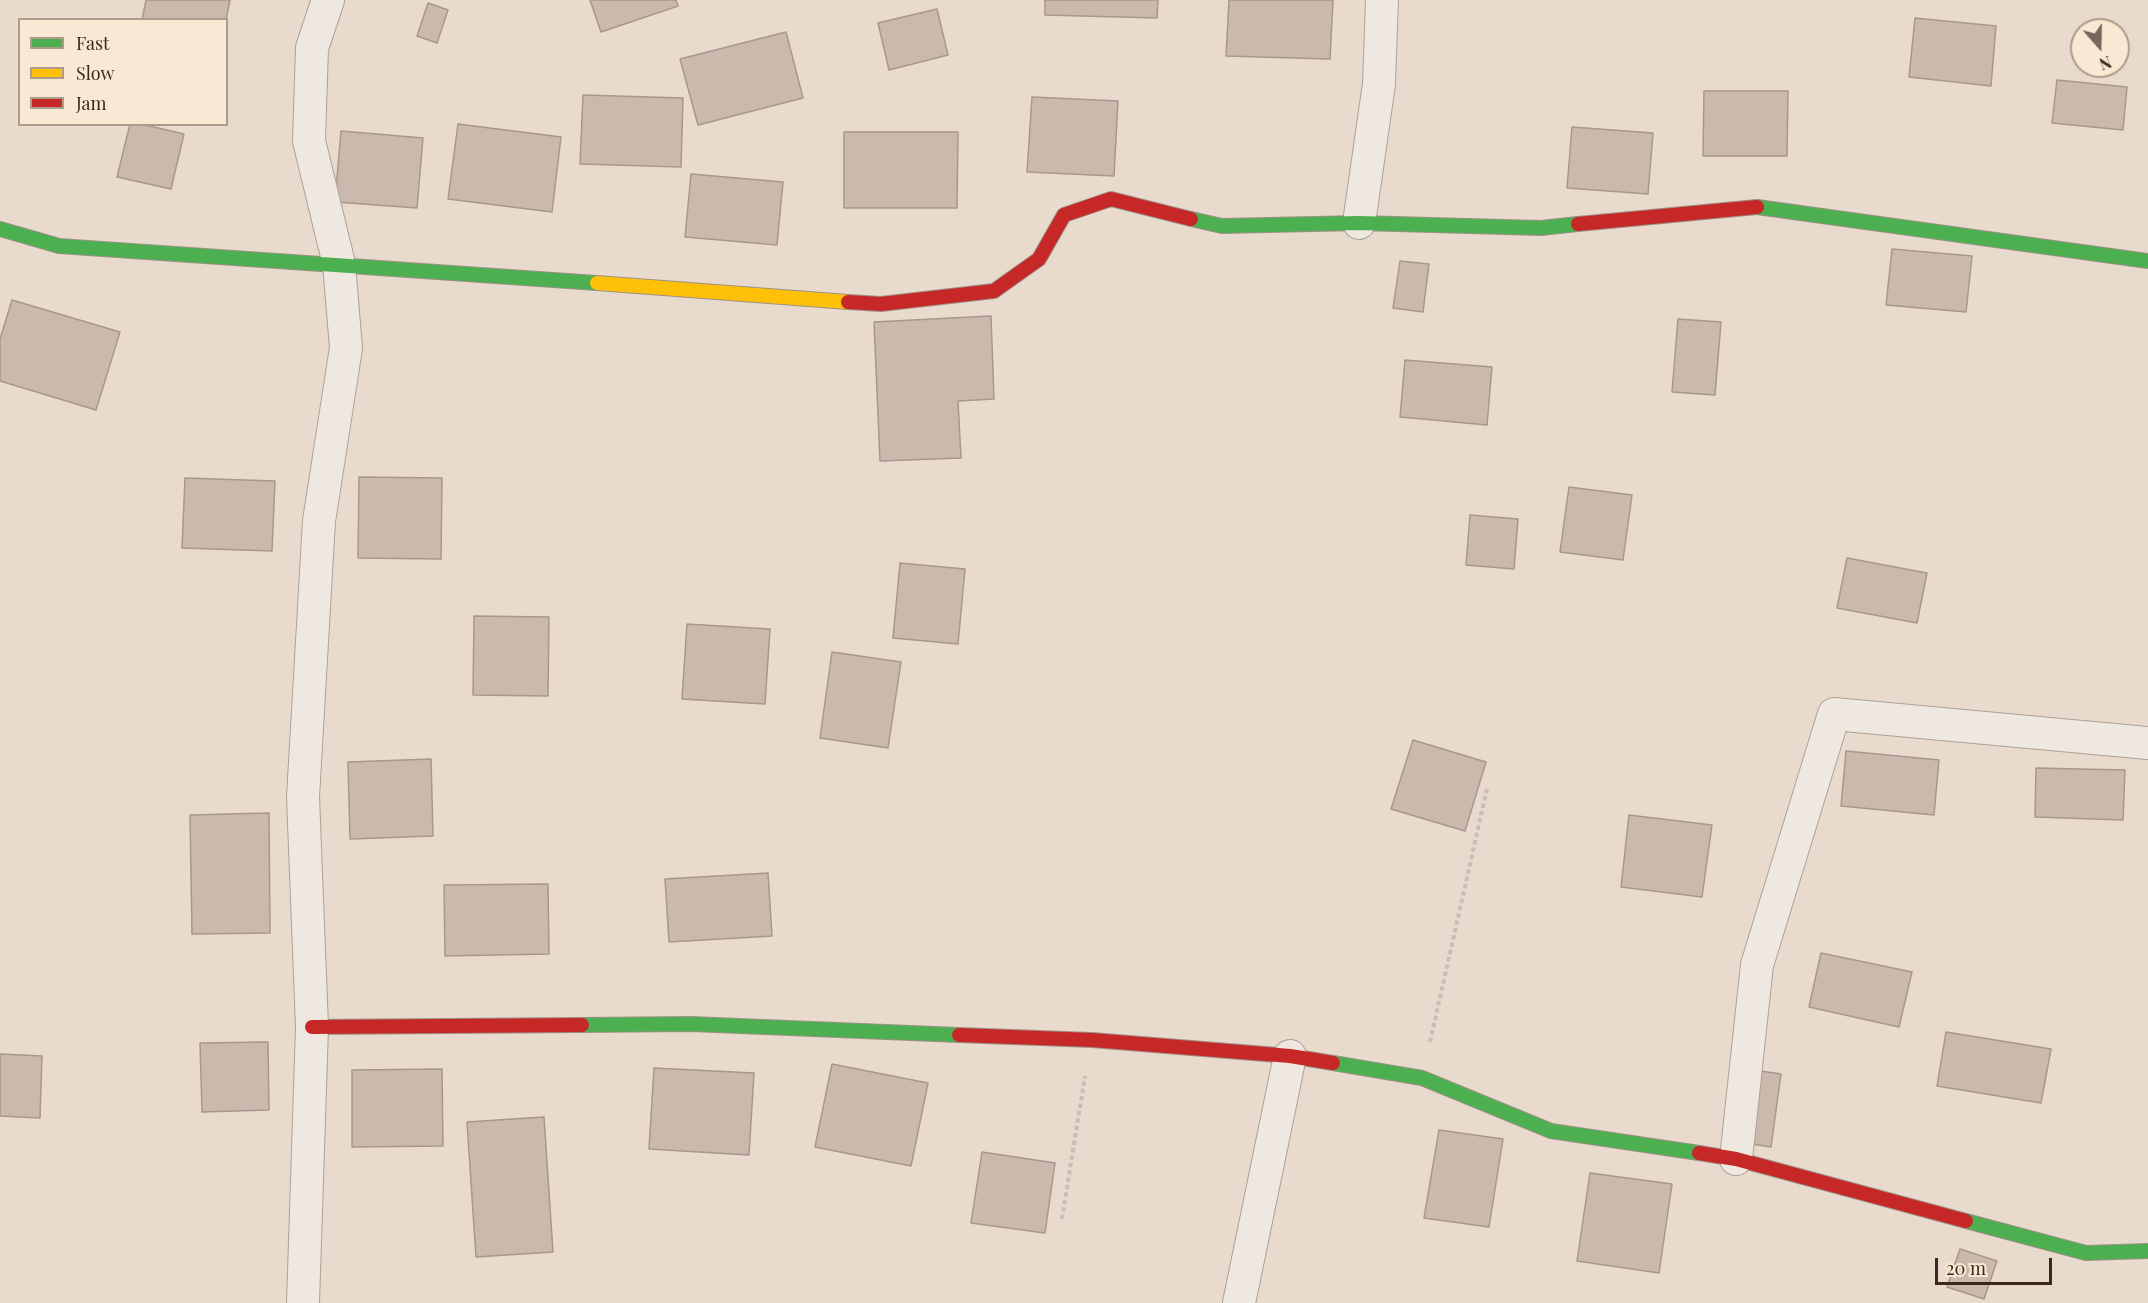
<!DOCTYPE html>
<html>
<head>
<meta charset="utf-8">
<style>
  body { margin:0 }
  #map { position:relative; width:2148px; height:1303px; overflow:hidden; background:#e8dbce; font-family:"Playfair Display",serif }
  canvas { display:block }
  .legend { position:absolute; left:18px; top:18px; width:210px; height:108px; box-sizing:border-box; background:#f9e8d3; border:2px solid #ae9b8a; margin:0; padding:8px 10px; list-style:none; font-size:18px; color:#3d271d }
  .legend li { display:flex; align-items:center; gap:12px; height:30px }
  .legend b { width:30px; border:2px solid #ae9b8a }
  .north { position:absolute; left:2070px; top:18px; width:60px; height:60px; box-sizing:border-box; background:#f9e8d3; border:2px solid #ae9b8a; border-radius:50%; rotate:160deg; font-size:16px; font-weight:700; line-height:24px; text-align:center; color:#3d271d }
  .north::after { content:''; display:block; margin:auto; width:21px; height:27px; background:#79665b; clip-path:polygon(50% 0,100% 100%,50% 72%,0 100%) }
  .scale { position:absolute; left:1935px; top:1258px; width:117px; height:27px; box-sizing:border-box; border:3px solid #3d271d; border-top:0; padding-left:8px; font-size:18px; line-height:21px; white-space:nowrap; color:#3d271d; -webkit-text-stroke:4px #f9e8d3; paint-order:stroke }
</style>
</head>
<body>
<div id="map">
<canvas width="2148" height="1303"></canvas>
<ul class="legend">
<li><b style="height:8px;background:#4caf50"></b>Fast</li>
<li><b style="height:8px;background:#ffc107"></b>Slow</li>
<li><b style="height:8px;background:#c62828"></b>Jam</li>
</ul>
<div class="north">N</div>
<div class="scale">20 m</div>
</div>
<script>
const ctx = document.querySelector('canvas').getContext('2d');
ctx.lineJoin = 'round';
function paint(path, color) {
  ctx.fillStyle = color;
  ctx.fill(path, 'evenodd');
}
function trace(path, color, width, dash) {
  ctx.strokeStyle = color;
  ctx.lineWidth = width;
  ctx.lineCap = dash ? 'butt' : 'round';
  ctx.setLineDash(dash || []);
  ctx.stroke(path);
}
const building = new Path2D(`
  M 146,0 L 230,0 L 226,20 L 142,20 Z
  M 590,0 L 676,0 L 678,6 L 601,32 Z
  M 1045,0 L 1158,0 L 1157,18 L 1045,15 Z
  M 1229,0 L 1333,0 L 1330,59 L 1226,56 Z
  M 428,3 L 448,10 L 437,43 L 417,36 Z
  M 937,9 L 948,55 L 889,70 L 878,23 Z
  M 1915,18 L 1996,26 L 1991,86 L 1909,77 Z
  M 786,32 L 803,98 L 698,125 L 680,59 Z
  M 2057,80 L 2127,87 L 2123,130 L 2052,123 Z
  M 1704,91 L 1788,91 L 1787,156 L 1703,156 Z
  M 583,95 L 683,98 L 681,167 L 580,164 Z
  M 1032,97 L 1118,101 L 1114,176 L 1027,172 Z
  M 130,124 L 141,124 L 184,134 L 171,189 L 117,177 Z
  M 458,124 L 561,137 L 552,212 L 448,199 Z
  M 1572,127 L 1653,133 L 1648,194 L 1567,188 Z
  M 341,131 L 423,138 L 417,208 L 335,202 Z
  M 844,132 L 958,132 L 957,208 L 844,208 Z
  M 691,174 L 783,182 L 777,245 L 685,237 Z
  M 1892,249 L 1972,256 L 1966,312 L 1886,305 Z
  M 1400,261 L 1429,264 L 1423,312 L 1393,308 Z
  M 12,300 L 120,332 L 96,410 L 0,381 L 0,339 Z
  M 991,316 L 994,399 L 958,401 L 961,458 L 880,461 L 874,322 Z
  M 1678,319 L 1721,322 L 1715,395 L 1672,392 Z
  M 1405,360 L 1492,367 L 1487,425 L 1400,417 Z
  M 359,477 L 442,478 L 441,559 L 358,558 Z
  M 185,478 L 275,481 L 272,551 L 182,548 Z
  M 1569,487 L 1632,495 L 1623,560 L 1560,552 Z
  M 1470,515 L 1518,519 L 1514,569 L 1466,565 Z
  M 1847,558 L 1927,573 L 1917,623 L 1837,608 Z
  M 900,563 L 965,569 L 958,644 L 893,638 Z
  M 474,616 L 549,617 L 548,696 L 473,695 Z
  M 687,624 L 770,629 L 765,704 L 682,699 Z
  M 832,652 L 901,662 L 888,748 L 820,738 Z
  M 1413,740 L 1486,762 L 1465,831 L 1391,809 Z
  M 1846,751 L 1939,760 L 1934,815 L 1841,806 Z
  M 431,759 L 433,836 L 350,839 L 348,762 Z
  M 2036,768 L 2125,770 L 2123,820 L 2035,817 Z
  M 269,813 L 270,933 L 192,934 L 190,815 Z
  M 1629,815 L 1712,825 L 1702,897 L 1621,887 Z
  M 768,873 L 772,936 L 669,942 L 665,879 Z
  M 548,884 L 549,954 L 445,956 L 444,885 Z
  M 1821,953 L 1912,972 L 1899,1027 L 1809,1007 Z
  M 1946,1032 L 2051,1049 L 2041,1103 L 1937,1086 Z
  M 268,1042 L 269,1110 L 202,1112 L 200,1043 Z
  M 0,1054 L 42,1056 L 40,1118 L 0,1116 Z
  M 832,1064 L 928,1083 L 911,1166 L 815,1147 Z
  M 654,1068 L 754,1073 L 749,1155 L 649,1149 Z
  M 442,1069 L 443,1146 L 352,1147 L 352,1070 Z
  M 1761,1071 L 1781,1074 L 1771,1147 L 1751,1144 Z
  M 544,1117 L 553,1252 L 476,1257 L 467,1122 Z
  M 1439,1130 L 1503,1139 L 1489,1227 L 1424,1218 Z
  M 982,1152 L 1055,1163 L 1045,1233 L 971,1223 Z
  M 1590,1173 L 1672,1184 L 1659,1273 L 1577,1261 Z
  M 1960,1249 L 1997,1261 L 1984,1299 L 1947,1287 Z`);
paint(building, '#ccb9ae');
trace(building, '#a9968c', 1.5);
const street = new Path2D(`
  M 1359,223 L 1379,84 L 1382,0
  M 1736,1159 L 1757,965 L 1834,714 L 2148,743
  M 303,1303 L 312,1027 L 303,797 L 319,521 L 346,348 L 339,264 L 309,141 L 312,48 L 328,0
  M 1239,1303 L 1290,1056`);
const fast = new Path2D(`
  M 1757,207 L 2148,261
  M 1191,219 L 1222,226 L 1359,223 L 1541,228 L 1578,224
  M 0,229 L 59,246 L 597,283
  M 582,1025 L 691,1024 L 959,1035
  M 1333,1063 L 1422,1078 L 1551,1131 L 1699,1153
  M 1966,1221 L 2086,1253 L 2148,1251`);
const slow = new Path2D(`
  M 597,283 L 848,302`);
const jam = new Path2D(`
  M 1578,224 L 1757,207
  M 848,302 L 881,304 L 994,291 L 1039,259 L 1064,215 L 1111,199 L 1191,219
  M 312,1027 L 582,1025
  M 959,1035 L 1092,1040 L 1290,1056 L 1333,1063
  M 1699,1153 L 1736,1159 L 1966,1221`);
trace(street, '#ada196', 34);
trace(fast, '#9d9086', 16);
trace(slow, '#9d9086', 16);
trace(jam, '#9d9086', 16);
trace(new Path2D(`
  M 1430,1042 L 1487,789
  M 1062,1219 L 1085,1076`), '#c8beb6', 4, [4.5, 3]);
trace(street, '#efe8e0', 32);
trace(fast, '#4caf50', 14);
trace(slow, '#ffc107', 14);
trace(jam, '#c62828', 14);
</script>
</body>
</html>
